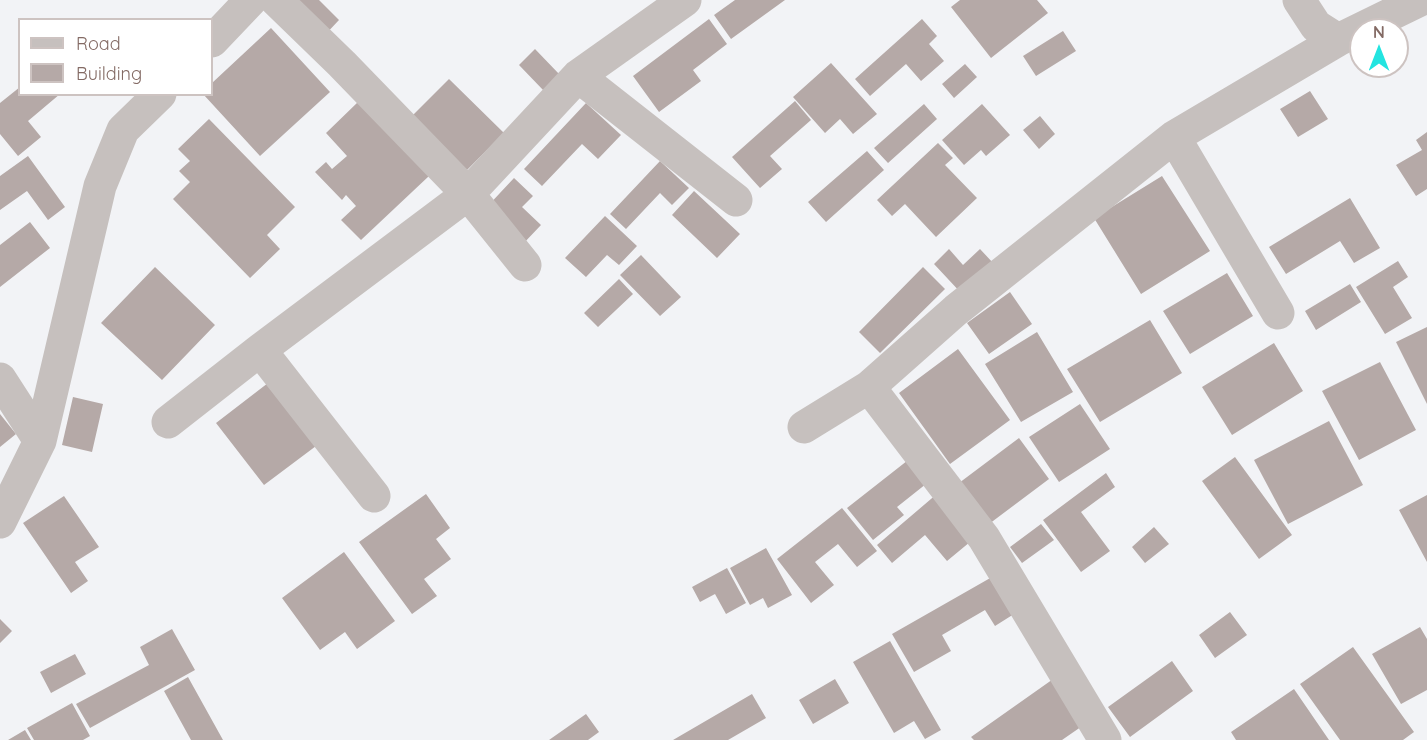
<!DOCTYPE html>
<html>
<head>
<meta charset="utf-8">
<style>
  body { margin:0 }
  #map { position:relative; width:1427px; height:740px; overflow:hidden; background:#f2f3f6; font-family:Quicksand,sans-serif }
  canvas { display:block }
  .legend { position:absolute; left:18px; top:18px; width:195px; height:78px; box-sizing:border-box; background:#fff; border:2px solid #cdc3c1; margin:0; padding:8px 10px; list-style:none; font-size:18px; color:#836a64 }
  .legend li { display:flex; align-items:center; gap:12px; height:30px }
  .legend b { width:30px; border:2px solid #cdc3c1 }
  .north { position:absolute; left:1349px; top:18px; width:60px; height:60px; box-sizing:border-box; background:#fff; border:2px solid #cdc3c1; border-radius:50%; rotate:0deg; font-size:16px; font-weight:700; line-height:24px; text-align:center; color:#836a64 }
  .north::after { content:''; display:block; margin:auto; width:21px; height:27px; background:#23e4e0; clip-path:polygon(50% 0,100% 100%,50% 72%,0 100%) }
</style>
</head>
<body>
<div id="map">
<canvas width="1427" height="740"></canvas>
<ul class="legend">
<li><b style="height:8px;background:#c6c0be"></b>Road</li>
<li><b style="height:16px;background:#b5a9a7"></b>Building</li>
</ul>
<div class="north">N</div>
</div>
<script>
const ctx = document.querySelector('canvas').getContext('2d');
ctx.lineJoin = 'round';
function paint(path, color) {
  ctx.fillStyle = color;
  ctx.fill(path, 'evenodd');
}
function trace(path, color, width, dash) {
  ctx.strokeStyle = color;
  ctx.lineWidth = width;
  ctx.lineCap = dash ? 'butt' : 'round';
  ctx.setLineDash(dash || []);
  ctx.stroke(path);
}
paint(new Path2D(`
  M 285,0 L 319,0 L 339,20 L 323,37 Z
  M 735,0 L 785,0 L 731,39 L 714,15 Z
  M 960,0 L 1037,0 L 1048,13 L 991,58 L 951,7 Z
  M 709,19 L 727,44 L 693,70 L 701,81 L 659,112 L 633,76 Z
  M 922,19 L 937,36 L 929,44 L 944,61 L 921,81 L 906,64 L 870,96 L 855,79 Z
  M 271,28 L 330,92 L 260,156 L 203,94 L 212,94 L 212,83 Z
  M 1063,31 L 1076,51 L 1036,76 L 1023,56 Z
  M 535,49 L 560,75 L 544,91 L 519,65 Z
  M 831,63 L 877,114 L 853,134 L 840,119 L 825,133 L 793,97 Z
  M 965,64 L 977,77 L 954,98 L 942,84 Z
  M 449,79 L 504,133 L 467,170 L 412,116 Z
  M 20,87 L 20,94 L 60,94 L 28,121 L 41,137 L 18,156 L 0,134 L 0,103 Z
  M 1310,91 L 1328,119 L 1298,137 L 1280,109 Z
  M 795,101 L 811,120 L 770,156 L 782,169 L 760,188 L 732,157 Z
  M 358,102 L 429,176 L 361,240 L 341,220 L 356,206 L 346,195 L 342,200 L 315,172 L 326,162 L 332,169 L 347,156 L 326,133 Z
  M 586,103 L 621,135 L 598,159 L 582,144 L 542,186 L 524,169 Z
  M 924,104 L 937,119 L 888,163 L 874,148 Z
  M 982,104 L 1010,135 L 986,156 L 981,150 L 964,165 L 942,140 Z
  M 1040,116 L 1055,134 L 1039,149 L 1023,130 Z
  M 209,119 L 295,207 L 267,235 L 280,249 L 250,278 L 173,199 L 190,182 L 179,171 L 190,161 L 178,149 Z
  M 1427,132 L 1427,189 L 1416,196 L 1396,165 L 1422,150 L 1416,140 Z
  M 938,143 L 953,158 L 945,165 L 977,198 L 936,237 L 905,204 L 892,216 L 877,200 Z
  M 867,151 L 884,170 L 826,222 L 808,202 Z
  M 28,156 L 65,207 L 48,220 L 27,191 L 0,210 L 0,176 Z
  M 660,161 L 689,188 L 672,205 L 660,193 L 626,229 L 610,214 Z
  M 1162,176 L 1210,251 L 1141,294 L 1094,218 Z
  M 514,178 L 533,196 L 522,207 L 541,225 L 522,245 L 485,209 Z
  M 694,191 L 740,234 L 717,258 L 672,215 Z
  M 1350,198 L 1380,248 L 1354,263 L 1340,241 L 1286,274 L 1269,247 Z
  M 605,216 L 637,246 L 619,265 L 607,255 L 586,277 L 565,258 Z
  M 30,222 L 50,248 L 0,287 L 0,245 Z
  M 949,249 L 963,265 L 980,249 L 994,264 L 962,294 L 934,264 Z
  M 641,255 L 681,297 L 660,316 L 620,275 Z
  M 1398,261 L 1408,277 L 1393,287 L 1412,318 L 1385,334 L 1356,287 Z
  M 155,267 L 215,325 L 162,380 L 101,323 Z
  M 923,267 L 945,289 L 880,353 L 859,332 Z
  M 1227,273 L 1253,316 L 1190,354 L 1163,311 Z
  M 619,279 L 633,294 L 598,327 L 584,313 Z
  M 1350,284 L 1361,302 L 1316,330 L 1305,311 Z
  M 1010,292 L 1032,324 L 989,354 L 967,323 Z
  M 1150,320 L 1182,373 L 1100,422 L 1067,369 Z
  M 1427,327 L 1427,404 L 1396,342 Z
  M 1037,332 L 1073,392 L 1021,422 L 985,364 Z
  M 1274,343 L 1303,391 L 1232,435 L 1202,387 Z
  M 958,349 L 1010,420 L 950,464 L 899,393 Z
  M 1380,362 L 1416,430 L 1359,460 L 1322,391 Z
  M 268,383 L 316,446 L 264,485 L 216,423 Z
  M 73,397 L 103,404 L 92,452 L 62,445 Z
  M 1080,404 L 1110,449 L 1059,482 L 1029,437 Z
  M 0,414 L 16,434 L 0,447 Z
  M 1329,421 L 1363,485 L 1288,524 L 1254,460 Z
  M 1019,438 L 1049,479 L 989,524 L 959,483 Z
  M 912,457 L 931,480 L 897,507 L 904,515 L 873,540 L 847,508 Z
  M 1235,457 L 1292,535 L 1259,559 L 1202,481 Z
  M 1106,473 L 1115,487 L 1081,512 L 1110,551 L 1081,572 L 1043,520 Z
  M 938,493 L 976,537 L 947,561 L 925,535 L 892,563 L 877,545 Z
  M 426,494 L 450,528 L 436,539 L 451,559 L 424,579 L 437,596 L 412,614 L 359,542 Z
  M 1427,495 L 1427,562 L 1399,510 Z
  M 64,496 L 99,547 L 75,562 L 88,581 L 71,593 L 23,523 Z
  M 842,508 L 877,551 L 857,567 L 838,544 L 815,562 L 834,585 L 811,603 L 777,559 Z
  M 1041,524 L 1054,540 L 1022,563 L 1010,547 Z
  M 1154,527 L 1169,544 L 1145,563 L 1132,547 Z
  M 766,548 L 792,595 L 768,608 L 763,598 L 750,605 L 730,568 Z
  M 344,552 L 395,621 L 357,649 L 345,632 L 320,650 L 282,598 Z
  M 727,568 L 746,603 L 726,614 L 715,594 L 700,602 L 692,587 Z
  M 992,577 L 1014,614 L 995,626 L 985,610 L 942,635 L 951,651 L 914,672 L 892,634 Z
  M 1230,612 L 1247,635 L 1215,658 L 1199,635 Z
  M 0,619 L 12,631 L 0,643 Z
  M 1420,627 L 1427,639 L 1427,690 L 1401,704 L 1372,654 Z
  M 172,629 L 195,670 L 90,728 L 76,704 L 149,665 L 140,647 Z
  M 890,641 L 941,730 L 925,739 L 914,721 L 894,733 L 853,662 Z
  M 1353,647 L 1414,732 L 1403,740 L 1340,740 L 1300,684 Z
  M 75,654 L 86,674 L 51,693 L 40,672 Z
  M 1172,661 L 1193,691 L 1130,737 L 1108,707 Z
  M 188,677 L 223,740 L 191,740 L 164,691 Z
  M 1056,677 L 1088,722 L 1062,740 L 974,740 L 971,737 Z
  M 835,679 L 849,703 L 813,724 L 799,700 Z
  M 1294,689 L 1329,740 L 1236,740 L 1231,732 Z
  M 752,694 L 766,718 L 728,740 L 673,740 Z
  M 72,703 L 90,736 L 83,740 L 34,740 L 27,728 Z
  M 586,714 L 599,732 L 588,740 L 549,740 Z
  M 25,730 L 31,740 L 8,740 Z`), '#b5a9a7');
trace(new Path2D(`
  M 276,0 L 342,64 L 468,194 L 525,265
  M 1299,0 L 1316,26 L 1338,40
  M 212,41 L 251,0
  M 578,76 L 736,200
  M 1174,137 L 1278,313
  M 260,350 L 374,496
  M 0,379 L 40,441
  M 869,387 L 984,538 L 1105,740
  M 168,422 L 260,350 L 468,194 L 578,76 L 685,0
  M 804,427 L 869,387 L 956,310 L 1174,137 L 1338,40 L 1420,0
  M 0,522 L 40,441 L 100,186 L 123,130 L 160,94`), '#c6c0be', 33);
</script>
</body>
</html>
